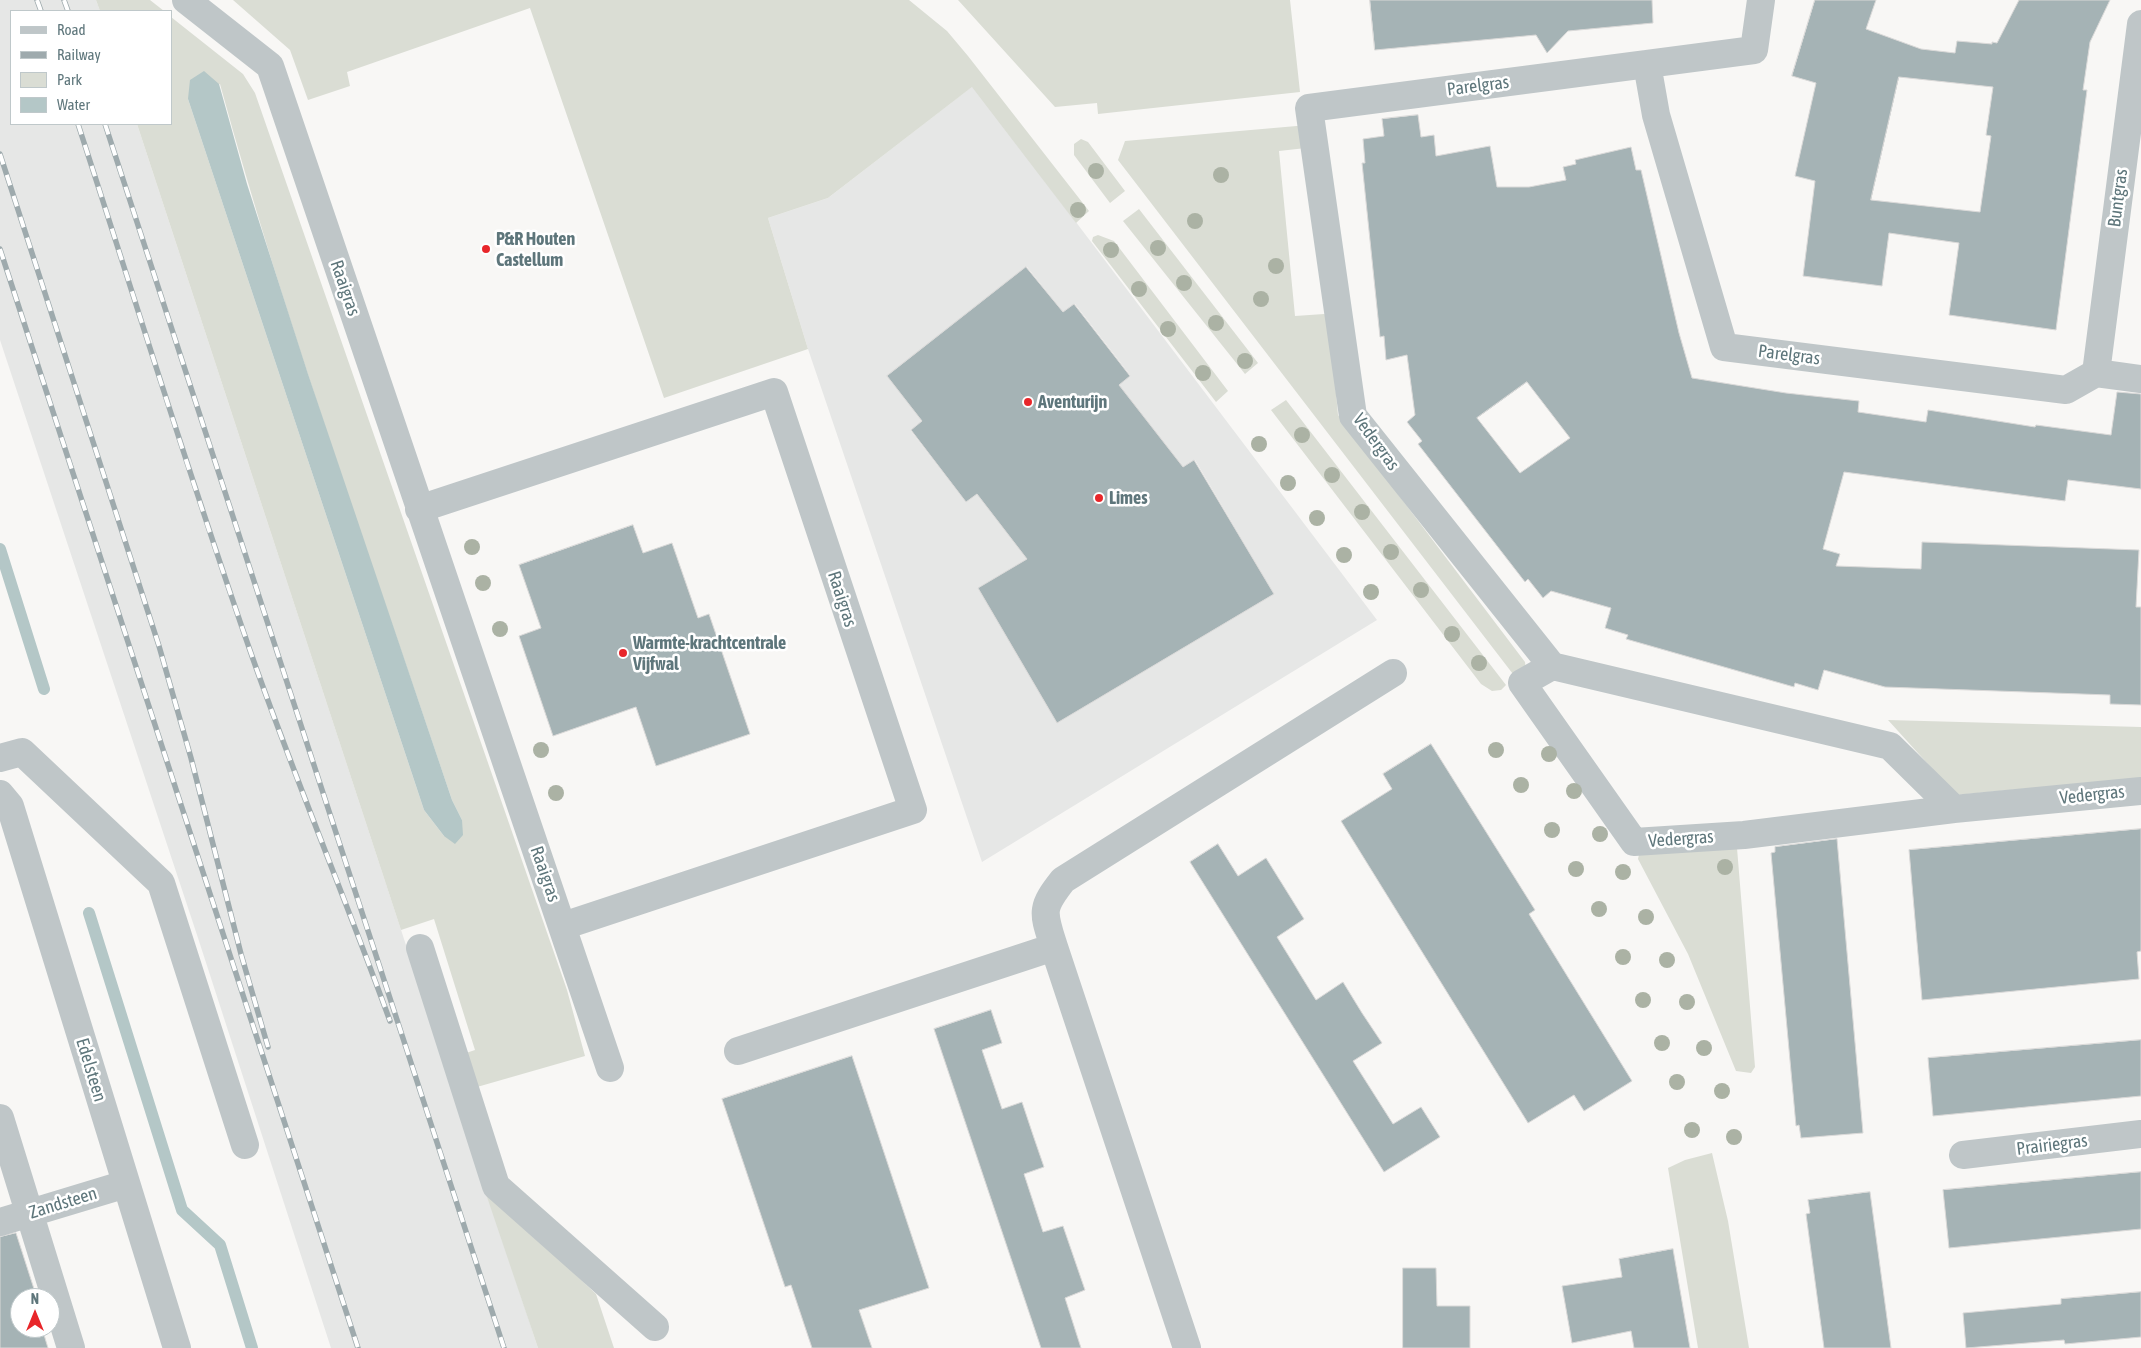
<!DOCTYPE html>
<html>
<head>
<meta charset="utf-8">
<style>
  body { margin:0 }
  #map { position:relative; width:2141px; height:1348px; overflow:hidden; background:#f8f7f5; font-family:"Asap Condensed",sans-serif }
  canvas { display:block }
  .legend { position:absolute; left:10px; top:10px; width:162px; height:115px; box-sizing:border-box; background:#fff; border:1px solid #bfc8ca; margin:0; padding:6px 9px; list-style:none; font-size:15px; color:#5e767b }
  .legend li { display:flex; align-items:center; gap:10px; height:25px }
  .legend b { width:25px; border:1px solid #bfc8ca }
  .north { position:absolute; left:10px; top:1288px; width:50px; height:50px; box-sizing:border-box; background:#fff; border:1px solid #bfc8ca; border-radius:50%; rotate:0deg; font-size:14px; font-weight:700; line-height:20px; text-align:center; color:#5e767b }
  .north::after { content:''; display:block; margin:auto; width:18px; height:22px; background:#e8262a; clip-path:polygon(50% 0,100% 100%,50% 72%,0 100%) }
</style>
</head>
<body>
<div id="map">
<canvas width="2141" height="1348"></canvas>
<ul class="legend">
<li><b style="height:6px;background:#bfc6c8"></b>Road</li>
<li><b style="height:6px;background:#9eaaad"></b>Railway</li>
<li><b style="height:14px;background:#daddd4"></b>Park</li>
<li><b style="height:14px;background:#b4c7c7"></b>Water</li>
</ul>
<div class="north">N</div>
</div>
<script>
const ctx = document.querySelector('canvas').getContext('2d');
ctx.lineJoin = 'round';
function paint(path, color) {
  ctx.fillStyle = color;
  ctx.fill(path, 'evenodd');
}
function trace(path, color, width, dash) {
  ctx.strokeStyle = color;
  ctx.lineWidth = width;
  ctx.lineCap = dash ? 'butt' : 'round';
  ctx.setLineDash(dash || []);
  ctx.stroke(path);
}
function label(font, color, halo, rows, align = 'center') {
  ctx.font = font + ' "Asap Condensed",sans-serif';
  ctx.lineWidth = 5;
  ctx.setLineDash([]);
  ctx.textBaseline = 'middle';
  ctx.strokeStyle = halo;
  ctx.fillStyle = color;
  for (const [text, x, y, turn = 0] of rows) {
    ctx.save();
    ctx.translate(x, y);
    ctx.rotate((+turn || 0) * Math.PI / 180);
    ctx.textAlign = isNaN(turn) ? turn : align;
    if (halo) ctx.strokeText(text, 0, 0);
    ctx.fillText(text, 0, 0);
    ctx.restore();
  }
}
paint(new Path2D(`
  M 0,0 L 96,0 L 100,11 L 11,11 L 11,124 L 137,124 L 538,1348 L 331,1348 L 198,938 L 0,340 Z
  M 973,86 L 1377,620 L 982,862 L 808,349 L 768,218 L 828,198 ZM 1027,267 L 1063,312 L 1075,304 L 1130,375 L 1119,385 L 1157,482 L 1195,460 L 1274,594 L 1057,723 L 978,588 L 1027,559 L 977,494 L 966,502 L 911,431 L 922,421 L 887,376 Z`), '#e6e7e6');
paint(new Path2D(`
  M 96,0 L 150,0 L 164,11 L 100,11 Z
  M 233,0 L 909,0 L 947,31 L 968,56 L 1089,211 L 1076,223 L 972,87 L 828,198 L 768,218 L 808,349 L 664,398 L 530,8 L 347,72 L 350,86 L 308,100 L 290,50 Z
  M 958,0 L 1290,0 L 1300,92 L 1098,114 L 1097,103 L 1055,107 Z
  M 171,17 L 243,74 L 255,93 L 567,990 L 585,1056 L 477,1087 L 466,1053 L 475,1050 L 434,919 L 401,930 L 137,124 L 171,124 ZM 220,84 C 286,326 372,562 452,800 L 462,820 L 444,836 L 424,810 L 188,99 Z
  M 1308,125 L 1306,148 L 1279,151 L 1295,316 L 1324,314 L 1329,316 L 1338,415 L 1525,662 L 1526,671 L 1516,678 L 1118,160 L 1125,141 Z
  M 1081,139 L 1088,142 L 1125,191 L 1110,203 L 1074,155 L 1074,144 Z
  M 1139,209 L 1258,363 L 1245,374 L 1123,221 Z
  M 1098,235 L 1114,241 L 1228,391 L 1216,402 L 1092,241 L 1093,237 Z
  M 1286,400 L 1506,685 L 1501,690 L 1492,691 L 1481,684 L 1271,410 Z
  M 1888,720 L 2141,727 L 2141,778 L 1956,795 Z
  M 1737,848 L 1755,1067 L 1751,1073 L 1736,1071 L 1688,954 L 1638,859 L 1640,850 Z
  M 1712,1153 L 1728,1221 L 1749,1348 L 1698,1348 L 1668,1168 L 1685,1160 Z
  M 484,1188 L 596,1294 L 614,1348 L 538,1348 Z`), '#daddd4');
paint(new Path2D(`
  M 204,71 L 219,84 L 247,184 L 308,374 L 452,800 L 462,820 L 463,835 L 455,844 L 444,836 L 424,810 L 188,99 L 190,80 Z`), '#b4c7c7');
trace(new Path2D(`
  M 0,549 L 44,689
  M 89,913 L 182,1210 L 220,1245 L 252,1348`), '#b4c7c7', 12);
const building = new Path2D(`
  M 1370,0 L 1652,0 L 1653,23 L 1568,31 L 1547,53 L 1536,35 L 1375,50 Z
  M 1815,0 L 1876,0 L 1866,29 L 1921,49 L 1955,53 L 1957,41 L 1992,44 L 1992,42 L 1997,43 L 2019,0 L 2110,0 L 2090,42 L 2083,90 L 2087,90 L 2056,330 L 1949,315 L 1959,243 L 1889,233 L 1882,286 L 1803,276 L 1815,181 L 1795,176 L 1816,83 L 1792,76 ZM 1899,77 L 1993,87 L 1986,135 L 1991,136 L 1980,212 L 1871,200 Z
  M 1418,115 L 1421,137 L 1434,135 L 1436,156 L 1490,146 L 1497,187 L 1529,187 L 1566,180 L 1563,167 L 1576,164 L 1575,160 L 1631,147 L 1636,170 L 1641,170 L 1679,333 L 1692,378 L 1786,393 L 1859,401 L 1858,412 L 1926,422 L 1928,410 L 2035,427 L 2036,425 L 2111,435 L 2117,392 L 2141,394 L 2141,489 L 2068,480 L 2065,501 L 1844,472 L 1823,549 L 1840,554 L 1836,566 L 1921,569 L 1922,542 L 2139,550 L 2136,607 L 2141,607 L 2141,705 L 2110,704 L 2110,695 L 1885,687 L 1824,670 L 1818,690 L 1795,683 L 1794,687 L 1626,639 L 1628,635 L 1605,628 L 1611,608 L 1551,591 L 1543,598 L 1528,579 L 1525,582 L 1418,444 L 1422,441 L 1407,422 L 1415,415 L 1407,355 L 1386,360 L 1384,336 L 1380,337 L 1362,163 L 1365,163 L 1363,139 L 1384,136 L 1382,119 ZM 1527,382 L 1570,438 L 1520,473 L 1477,418 Z
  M 1026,267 L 1063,312 L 1074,304 L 1130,376 L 1119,385 L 1183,467 L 1194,460 L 1274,594 L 1057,723 L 978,588 L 1027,559 L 977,494 L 966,502 L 911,430 L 922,421 L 887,376 Z
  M 633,525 L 643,553 L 672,543 L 698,618 L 709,614 L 750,734 L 656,766 L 636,707 L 553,736 L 519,636 L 541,628 L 519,565 Z
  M 1431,744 L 1535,910 L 1529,914 L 1632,1081 L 1584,1111 L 1574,1095 L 1528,1123 L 1341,821 L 1392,789 L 1383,774 Z
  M 2141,829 L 2141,951 L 2137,952 L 2139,979 L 1922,1000 L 1909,850 Z
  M 1837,839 L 1863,1133 L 1801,1138 L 1799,1125 L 1796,1126 L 1771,853 L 1775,852 L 1775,847 Z
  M 1218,844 L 1238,876 L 1266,858 L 1304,919 L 1277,937 L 1316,1000 L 1343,982 L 1362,1013 L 1382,1043 L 1353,1061 L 1393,1124 L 1421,1107 L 1440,1137 L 1384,1172 L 1190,862 Z
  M 991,1010 L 1002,1043 L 982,1050 L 1002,1109 L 1022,1102 L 1033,1135 L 1044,1167 L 1024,1174 L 1043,1232 L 1063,1226 L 1085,1290 L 1065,1298 L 1081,1348 L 1041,1348 L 934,1029 Z
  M 2141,1040 L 2141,1096 L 1933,1116 L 1928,1058 Z
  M 852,1056 L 929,1288 L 859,1310 L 872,1348 L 812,1348 L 791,1285 L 785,1287 L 722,1099 Z
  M 2141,1172 L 2141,1229 L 1949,1248 L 1943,1190 Z
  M 1870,1192 L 1891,1348 L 1824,1348 L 1806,1214 L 1810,1213 L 1808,1200 Z
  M 16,1233 L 35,1292 L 31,1294 L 33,1298 L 20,1298 L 20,1328 L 42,1328 L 48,1348 L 0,1348 L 0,1237 Z
  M 1673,1249 L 1690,1348 L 1634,1348 L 1631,1331 L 1572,1343 L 1562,1286 L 1622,1277 L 1619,1259 Z
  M 1403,1268 L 1436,1268 L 1437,1306 L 1470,1306 L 1470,1348 L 1403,1348 Z
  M 2141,1292 L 2141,1337 L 2065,1344 L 2064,1340 L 1966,1348 L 1963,1313 L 2061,1304 L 2061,1299 Z`);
paint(building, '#a5b3b5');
trace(building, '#dad9d8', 1);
trace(new Path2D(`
  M 186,0 L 270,66 L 610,1068
  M 1647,64 L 1754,50 L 1761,0
  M 2096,373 L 2141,24
  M 2141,379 L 2096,373 L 2066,390 L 1724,347 L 1656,115 L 1647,64 L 1309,108 L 1353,416 L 1552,666 L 1890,746 L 1954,809 L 2141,791
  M 419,509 L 774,392 L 913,810 L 563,926
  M 1552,666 L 1522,683 L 1634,842 L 1744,835 L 1954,809
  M 0,758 L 22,752 L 161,883 L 245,1145
  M 0,794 L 10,806 L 177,1348
  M 420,948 L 496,1186 L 655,1327
  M 738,1051 L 1054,947
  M 0,1118 L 71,1348
  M 1963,1155 L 2141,1134
  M 0,1222 L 126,1184
  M 1187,1348 L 1054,947 C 1043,912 1040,909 1063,880 L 1393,673`), '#bfc6c8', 28);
const rail = new Path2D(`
  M 37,0 L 41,11
  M 64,0 L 68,11
  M 78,124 C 136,302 191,482 253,659 C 296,781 346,900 390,1021
  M 105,124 L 504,1348
  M 0,154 L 159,646 L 191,758 L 241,954 L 268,1047
  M 0,249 L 358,1348`);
trace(rail, '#9eaaad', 5.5);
trace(rail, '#fff', 4, [11]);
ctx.fillStyle = '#abb2a4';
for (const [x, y] of [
  [1096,171],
  [1221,175],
  [1078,210],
  [1195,221],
  [1158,248],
  [1111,250],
  [1276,266],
  [1184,283],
  [1139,289],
  [1261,299],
  [1216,323],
  [1168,329],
  [1245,361],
  [1203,373],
  [1302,435],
  [1259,444],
  [1332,475],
  [1288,483],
  [1362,512],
  [1317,518],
  [472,547],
  [1391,552],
  [1344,555],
  [483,583],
  [1421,590],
  [1371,592],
  [500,629],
  [1452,634],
  [1479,663],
  [541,750],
  [1496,750],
  [1549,754],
  [1521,785],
  [1574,791],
  [556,793],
  [1552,830],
  [1600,834],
  [1725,867],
  [1576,869],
  [1623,872],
  [1599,909],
  [1646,917],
  [1623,957],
  [1667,960],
  [1643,1000],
  [1687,1002],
  [1662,1043],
  [1704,1048],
  [1677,1082],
  [1722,1091],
  [1692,1130],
  [1734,1137]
]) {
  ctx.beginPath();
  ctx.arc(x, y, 8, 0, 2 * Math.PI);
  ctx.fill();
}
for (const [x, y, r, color] of [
  [486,249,5,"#e8262a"],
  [1028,402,5,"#e8262a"],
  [1099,498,5,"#e8262a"],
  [623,653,5,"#e8262a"]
]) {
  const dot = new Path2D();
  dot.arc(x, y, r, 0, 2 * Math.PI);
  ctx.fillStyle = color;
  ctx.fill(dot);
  trace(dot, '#fff', 2);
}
label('18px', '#5e767b', '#fff', [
  ["Parelgras",1478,86,-7],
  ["Buntgras",2118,198,-83],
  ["Raaigras",345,288,71],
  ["Parelgras",1789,355,7],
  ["Vedergras",1376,442,54],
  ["Raaigras",842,599,72],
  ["Vedergras",2092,795,-6],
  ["Vedergras",1681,839,-4],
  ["Raaigras",545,874,71],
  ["Edelsteen",91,1070,73],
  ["Prairiegras",2052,1145,-7],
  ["Zandsteen",63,1203,-17]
]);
label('bold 18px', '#5e767b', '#fff', [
  ["P&R Houten",496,239],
  ["Castellum",496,260],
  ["Aventurijn",1038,402],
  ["Limes",1109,498],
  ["Warmte-krachtcentrale",633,643],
  ["Vijfwal",633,664]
], 'left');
</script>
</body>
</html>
